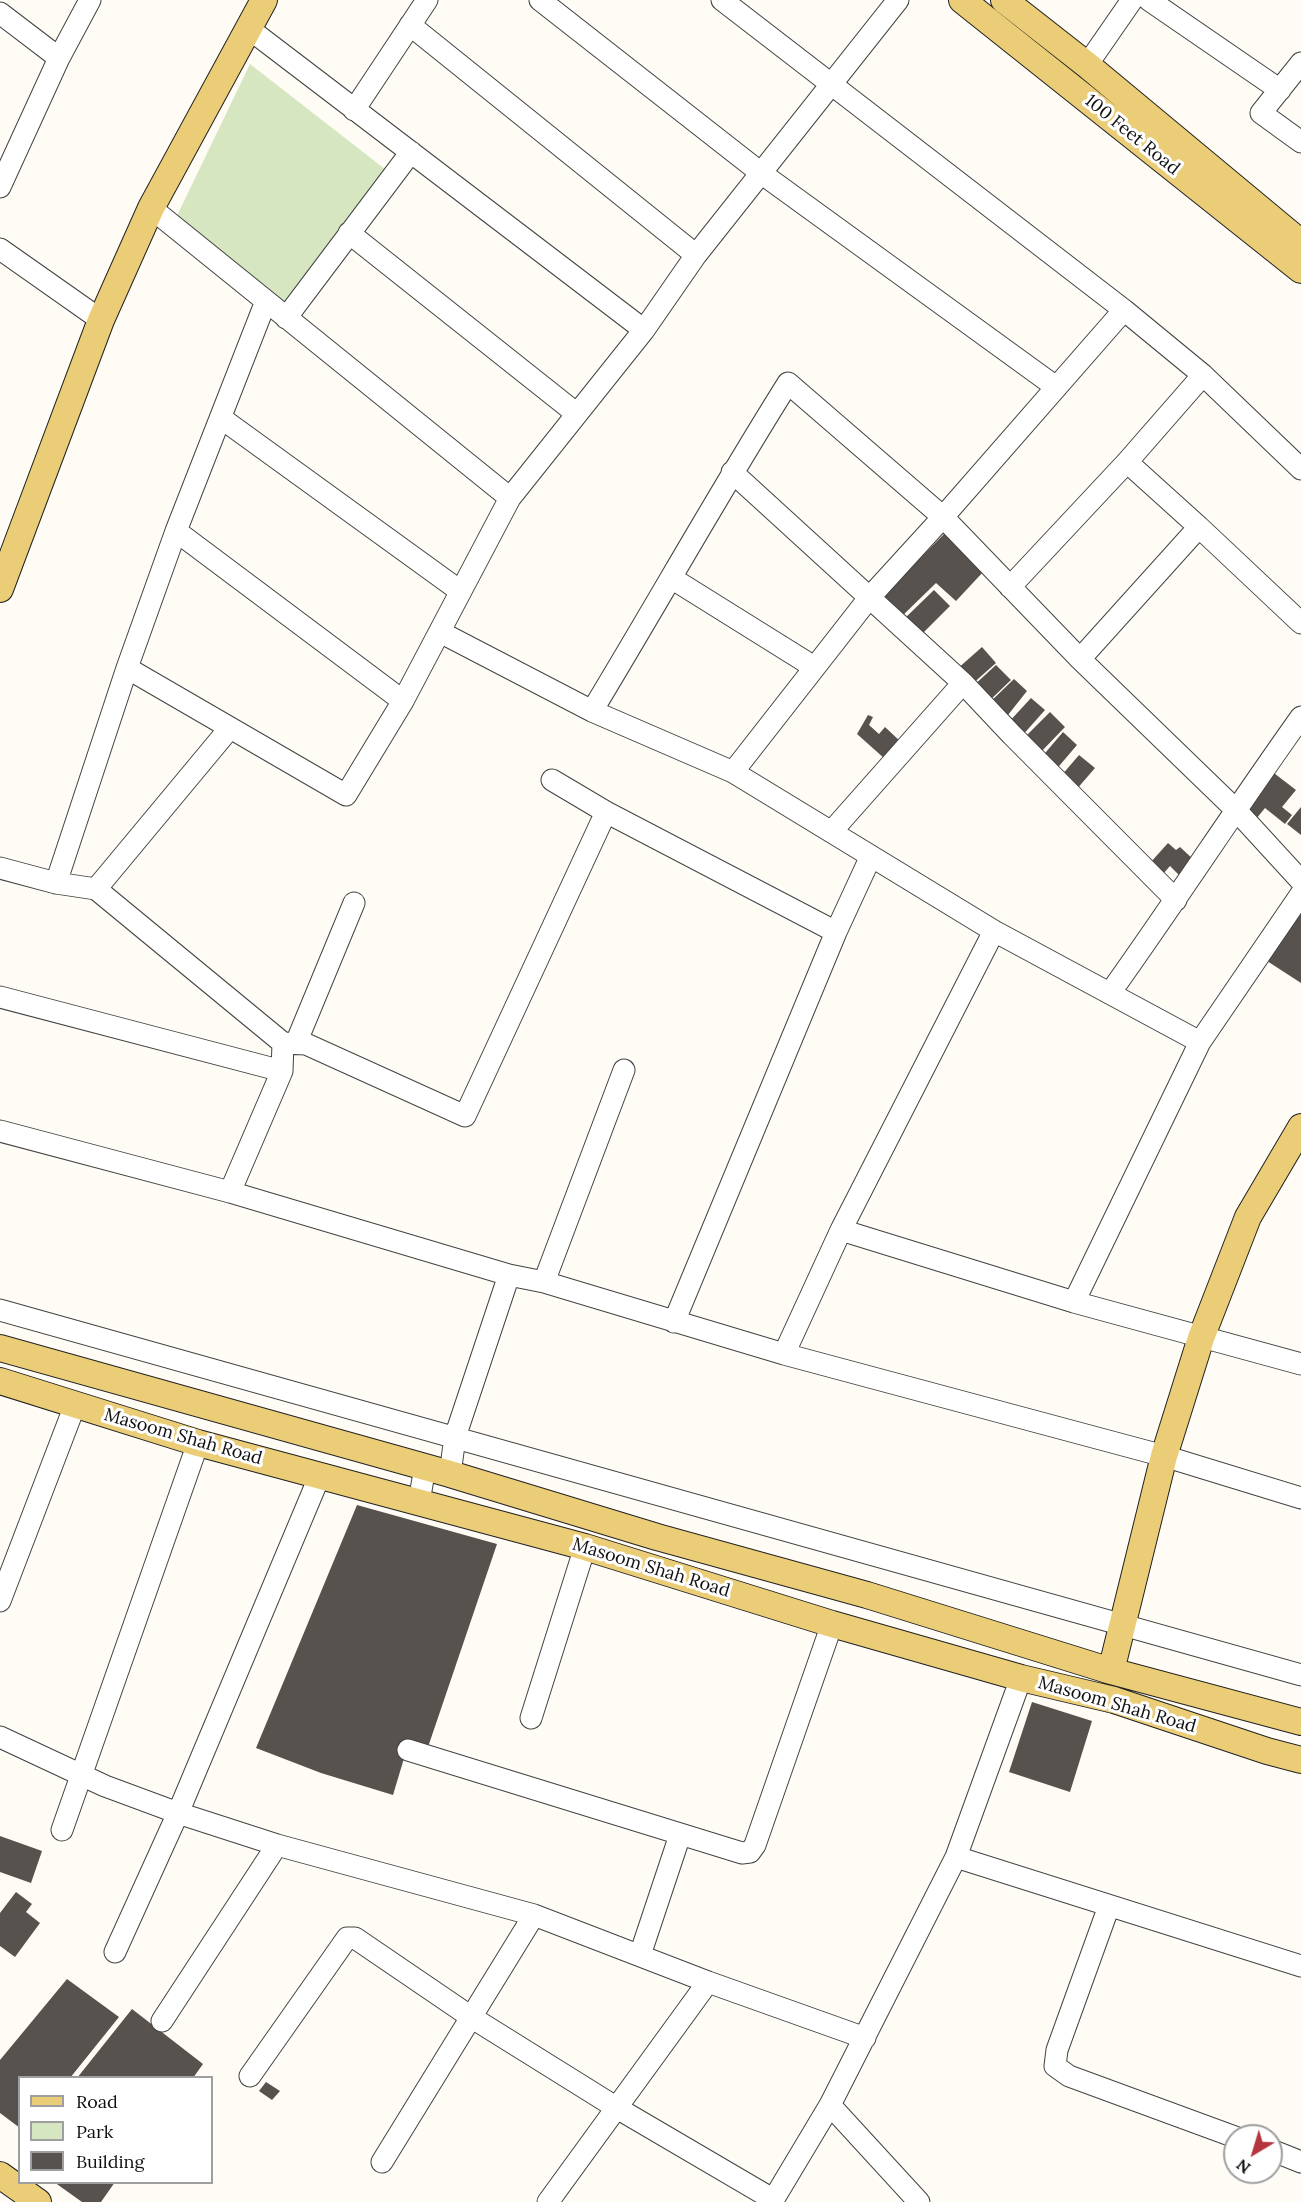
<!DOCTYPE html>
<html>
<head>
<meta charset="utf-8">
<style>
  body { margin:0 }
  #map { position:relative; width:1301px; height:2202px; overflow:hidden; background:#fefcf5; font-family:Lora,serif }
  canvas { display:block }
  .legend { position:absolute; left:18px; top:2076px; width:195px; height:108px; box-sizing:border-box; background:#fff; border:2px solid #9f9f9f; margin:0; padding:8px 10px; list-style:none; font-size:18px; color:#101010 }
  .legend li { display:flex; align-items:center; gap:12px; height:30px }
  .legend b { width:30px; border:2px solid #9f9f9f }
  .north { position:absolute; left:1223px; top:2124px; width:60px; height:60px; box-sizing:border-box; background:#fff; border:2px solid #9f9f9f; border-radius:50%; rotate:218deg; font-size:16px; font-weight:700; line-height:24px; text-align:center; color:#101010 }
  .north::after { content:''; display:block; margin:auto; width:21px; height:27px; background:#b4353d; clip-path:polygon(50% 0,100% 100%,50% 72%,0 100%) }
</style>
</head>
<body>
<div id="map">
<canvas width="1301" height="2202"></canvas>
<ul class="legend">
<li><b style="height:8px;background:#ebcd78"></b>Road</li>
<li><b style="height:16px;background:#d5e6c1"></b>Park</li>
<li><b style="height:16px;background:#58524e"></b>Building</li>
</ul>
<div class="north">N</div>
</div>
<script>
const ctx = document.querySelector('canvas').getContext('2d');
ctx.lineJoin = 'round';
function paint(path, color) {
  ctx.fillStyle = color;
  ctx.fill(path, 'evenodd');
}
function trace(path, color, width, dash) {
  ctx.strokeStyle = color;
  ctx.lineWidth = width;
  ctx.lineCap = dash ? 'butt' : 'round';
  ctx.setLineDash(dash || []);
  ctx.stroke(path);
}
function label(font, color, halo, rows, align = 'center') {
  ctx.font = font + ' Lora,serif';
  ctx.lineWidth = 6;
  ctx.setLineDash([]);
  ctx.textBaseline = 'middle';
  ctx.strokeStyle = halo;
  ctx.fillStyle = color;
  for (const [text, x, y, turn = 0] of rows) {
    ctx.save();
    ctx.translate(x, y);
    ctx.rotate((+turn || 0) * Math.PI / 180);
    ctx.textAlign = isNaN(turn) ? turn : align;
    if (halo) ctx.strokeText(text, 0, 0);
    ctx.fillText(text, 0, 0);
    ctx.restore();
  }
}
paint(new Path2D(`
  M 250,64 L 399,180 L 293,324 L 173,224 Z`), '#d5e6c1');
paint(new Path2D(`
  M 945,533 L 984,571 L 956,601 L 936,583 L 898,620 L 879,600 Z
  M 934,590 L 950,606 L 919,637 L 903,620 Z
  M 982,647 L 996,663 L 970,686 L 956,670 Z
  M 996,665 L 1011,680 L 987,703 L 972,687 Z
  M 1014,679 L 1027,691 L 1004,720 L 988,704 Z
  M 1031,698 L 1045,710 L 1021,737 L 1007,724 Z
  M 1050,712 L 1065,727 L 1039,754 L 1023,739 Z
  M 868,715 L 873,717 L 869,725 L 879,734 L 885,727 L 901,742 L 885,759 L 857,734 Z
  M 1063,732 L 1077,745 L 1054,772 L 1040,759 Z
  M 1079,755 L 1095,768 L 1076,790 L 1061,776 Z
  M 1270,770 L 1296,790 L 1282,807 L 1292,815 L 1285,824 L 1265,808 L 1252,824 L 1237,812 Z
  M 1301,807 L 1301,835 L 1287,824 Z
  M 1168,843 L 1176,850 L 1180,847 L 1194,860 L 1180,876 L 1170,866 L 1163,874 L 1150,863 Z
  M 1301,902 L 1301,983 L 1264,959 Z
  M 357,1505 L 497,1544 L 427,1750 L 408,1745 L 393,1795 L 321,1773 L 256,1748 Z
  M 1032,1702 L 1092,1721 L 1070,1792 L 1009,1772 Z
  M 0,1836 L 42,1851 L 31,1883 L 0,1872 Z
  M 16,1892 L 32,1904 L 26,1912 L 40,1923 L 15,1957 L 0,1946 L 0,1913 Z
  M 67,1979 L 119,2017 L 70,2078 L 20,2078 L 20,2128 L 0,2113 L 0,2060 Z
  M 132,2009 L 203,2064 L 193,2078 L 77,2078 Z
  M 266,2082 L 280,2091 L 272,2100 L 259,2091 Z
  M 54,2182 L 115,2182 L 101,2202 L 82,2202 Z`), '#58524e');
const minor = new Path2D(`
  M 540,0 L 761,173 L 1056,387
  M 722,0 L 1124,310 L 1203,375 L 1301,469
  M 1149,0 L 1280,90
  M 0,13 L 59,58
  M 410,25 L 696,255
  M 248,28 L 644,330
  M 1301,63 L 1261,113 L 1301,142
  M 1087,65 L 1132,0
  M 354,110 L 427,0
  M 0,187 L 59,58 L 90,0
  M 151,208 L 510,498
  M 349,233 L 577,414
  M 0,249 L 101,320
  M 286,318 L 411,152
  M 221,418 L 460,591
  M 1127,462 L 1199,527
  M 732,472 L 963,683 L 1012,735 L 1176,900
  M 176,531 L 403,701
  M 673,579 L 814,667
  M 1010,587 L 1127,462 L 1203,375
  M 440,632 L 592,711 C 658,602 720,491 788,383 L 943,517 L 1080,659 L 1235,809 L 1301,881
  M 1080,659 L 1199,527 L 1301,623
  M 127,668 L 346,795 L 403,701 L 510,498 L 644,330 L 696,255 L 898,0
  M 592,711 L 733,772 L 994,931 L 1200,1042
  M 733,772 L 869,598 L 943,517 L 1124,310
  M 552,780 L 606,812 L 836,932
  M 832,831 L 963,683
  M 0,868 L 56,883 L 96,889 L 283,1043 L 282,1071 L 230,1192
  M 56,883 L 127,668 L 176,531 L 266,301
  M 96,889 L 229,729
  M 1110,993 C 1175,902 1236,808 1301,717
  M 0,997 L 282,1071
  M 283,1043 L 306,1044 L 465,1116 L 606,812
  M 296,1043 L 354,903
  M 0,1131 L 230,1192 L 509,1275 L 544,1282 L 784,1354 L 1164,1456 L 1301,1498
  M 841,1230 L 1074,1302 L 1301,1364
  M 544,1282 L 624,1070
  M 1074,1302 L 1200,1042 L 1301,894
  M 0,1310 L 1301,1675
  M 674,1322 L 836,932 L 871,856
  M 784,1354 L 841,1230 L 994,931
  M 450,1474 L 455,1437 L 509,1275
  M 419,1502 L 425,1467
  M 0,1601 L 75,1405
  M 531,1718 L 585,1547
  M 0,1737 L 105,1786 L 178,1813 L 277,1845 L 534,1915 L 708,1982 L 865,2038
  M 408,1750 L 742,1853 L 750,1852 L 755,1845 L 832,1624
  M 62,1830 L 198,1443
  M 956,1857 L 1301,1966
  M 1109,1906 L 1057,2050 L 1055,2066 L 1069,2076 L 1235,2137
  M 115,1952 L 178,1813 L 320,1475
  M 640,1955 L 680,1835
  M 162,2021 L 277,1845
  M 250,2076 L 347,1938 L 355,1938 L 471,2017 L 617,2108 L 774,2200
  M 830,2105 L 919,2202
  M 1271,2150 L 1301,2162
  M 382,2162 L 534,1915
  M 548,2202 L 708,1982
  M 772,2202 L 830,2105 L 956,1857 L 1021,1678`);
const major = new Path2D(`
  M 962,0 L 1301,270
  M 1004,0 L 1087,65 L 1301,243
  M 0,589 L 101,320 L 151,208 L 264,0
  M 0,1348 L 450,1474 L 657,1537 L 867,1595 L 1111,1671 L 1301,1722
  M 0,1381 L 198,1443 L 585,1547 L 832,1624 L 1021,1678 L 1114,1700 L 1267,1751 L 1301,1760
  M 1111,1671 L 1164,1456 L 1201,1338 L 1248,1217 L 1301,1127
  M 0,2175 L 38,2202`);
trace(minor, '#434343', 23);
trace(major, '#212121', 28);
trace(minor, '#fff', 21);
trace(major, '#ebcd78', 26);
label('18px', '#101010', '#fff', [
  ["100 Feet Road",1132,135,39],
  ["Masoom Shah Road",183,1437,16],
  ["Masoom Shah Road",651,1568,17],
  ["Masoom Shah Road",1117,1705,16]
]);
</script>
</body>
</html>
